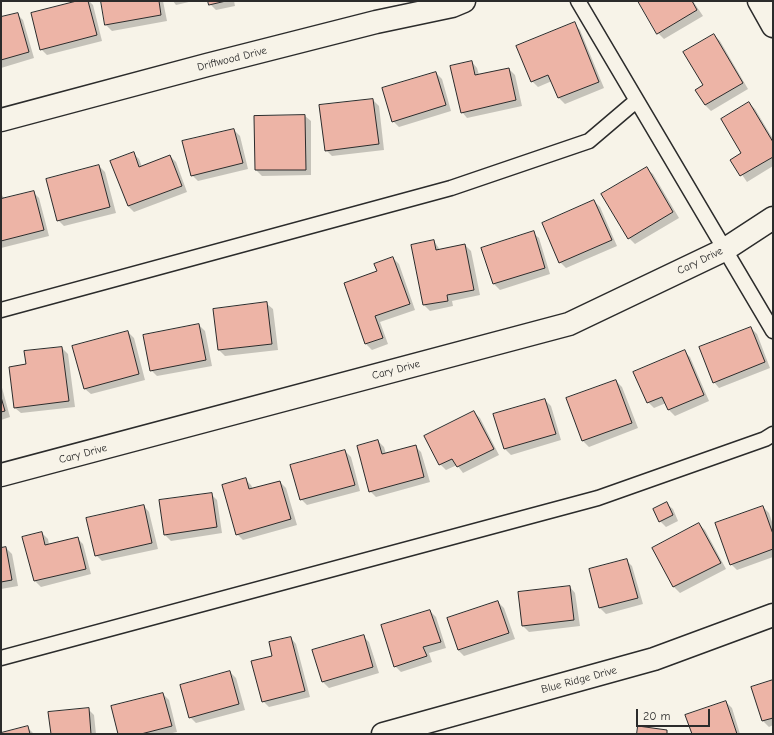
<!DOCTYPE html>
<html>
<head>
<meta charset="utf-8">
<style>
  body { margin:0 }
  #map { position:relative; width:774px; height:735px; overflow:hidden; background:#f7f3e8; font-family:"Comic Neue",sans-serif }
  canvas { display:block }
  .frame { position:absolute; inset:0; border:2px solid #2b2b2b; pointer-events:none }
  .scale { position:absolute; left:636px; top:709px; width:74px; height:18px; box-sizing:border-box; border:2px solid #2b2b2b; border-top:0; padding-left:5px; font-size:12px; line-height:14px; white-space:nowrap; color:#2b2b2b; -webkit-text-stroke:3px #f7f3e8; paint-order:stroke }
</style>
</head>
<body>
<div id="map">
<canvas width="774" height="735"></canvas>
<div class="frame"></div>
<div class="scale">20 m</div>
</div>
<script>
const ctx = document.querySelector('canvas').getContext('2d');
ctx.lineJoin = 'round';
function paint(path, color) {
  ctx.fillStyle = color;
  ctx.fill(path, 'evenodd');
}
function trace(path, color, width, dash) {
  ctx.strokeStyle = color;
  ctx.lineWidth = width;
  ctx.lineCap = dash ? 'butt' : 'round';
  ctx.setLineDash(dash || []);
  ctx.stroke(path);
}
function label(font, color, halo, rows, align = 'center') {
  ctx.font = font + ' "Comic Neue",sans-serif';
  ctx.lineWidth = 3;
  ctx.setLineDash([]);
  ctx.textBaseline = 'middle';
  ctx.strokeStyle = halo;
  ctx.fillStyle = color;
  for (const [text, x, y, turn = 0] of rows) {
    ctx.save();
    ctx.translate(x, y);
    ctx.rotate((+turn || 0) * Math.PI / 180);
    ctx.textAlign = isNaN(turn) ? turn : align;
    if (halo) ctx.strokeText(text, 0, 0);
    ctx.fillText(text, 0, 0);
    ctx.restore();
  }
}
paint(new Path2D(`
  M 81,1 L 89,1 L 93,5 L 102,41 L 47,55 L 41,49 Z
  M 102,1 L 163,1 L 167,21 L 112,31 L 106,25 Z
  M 173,1 L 193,1 L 176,5 Z
  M 209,1 L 234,1 L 235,6 L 216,10 L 210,4 Z
  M 639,1 L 693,1 L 703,16 L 664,39 L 658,33 Z
  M 17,14 L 23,20 L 34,58 L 1,68 L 1,18 Z
  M 574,24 L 580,30 L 604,88 L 565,104 L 559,98 L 552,81 L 538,87 L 532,81 Z
  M 714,35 L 720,41 L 748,89 L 711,111 L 705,105 L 704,86 Z
  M 472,62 L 477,68 L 479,75 L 509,69 L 515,75 L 522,106 L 467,118 L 462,112 Z
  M 436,73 L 442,79 L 451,111 L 399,127 L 393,121 Z
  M 373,100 L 379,106 L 384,150 L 332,156 L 326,150 Z
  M 749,103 L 755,109 L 773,139 L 773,166 L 747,182 L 732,160 L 743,153 Z
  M 305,116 L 311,121 L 311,175 L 262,176 L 256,170 Z
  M 234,130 L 240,136 L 248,169 L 198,181 L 192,175 Z
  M 133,153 L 139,159 L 142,167 L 170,156 L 176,162 L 187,192 L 134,212 L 128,206 L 111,161 Z
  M 99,166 L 105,172 L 116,213 L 64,226 L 58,220 Z
  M 647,169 L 653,174 L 679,218 L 635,244 L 629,238 Z
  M 33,192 L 39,198 L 49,236 L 1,248 L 1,194 L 5,199 Z
  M 594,201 L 600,207 L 617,246 L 566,268 L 560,262 Z
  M 533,233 L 539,238 L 550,274 L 500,290 L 494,284 Z
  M 434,241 L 440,250 L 465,245 L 471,251 L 480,295 L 452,301 L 453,306 L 430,311 L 424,305 L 412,245 Z
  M 393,258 L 399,264 L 415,310 L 380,322 L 388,344 L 372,350 L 366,344 L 378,271 Z
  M 267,304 L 273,309 L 278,350 L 225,356 L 219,350 L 214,310 Z
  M 199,325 L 205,331 L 212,366 L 157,376 L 151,370 Z
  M 751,328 L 757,334 L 770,368 L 719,388 L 714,382 Z
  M 128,332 L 134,338 L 145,380 L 91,394 L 85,389 Z
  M 62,348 L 68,354 L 75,407 L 21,413 L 15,408 L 27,365 Z
  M 684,351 L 690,357 L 709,401 L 675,416 L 669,410 L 666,403 L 654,408 L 648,402 Z
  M 616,381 L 622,387 L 638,428 L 589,447 L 583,441 L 568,399 Z
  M 1,384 L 10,417 L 1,420 Z
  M 545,400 L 551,406 L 561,440 L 511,455 L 505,449 Z
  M 474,412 L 480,418 L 499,455 L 463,473 L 457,465 L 446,470 L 440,464 Z
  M 378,441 L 384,447 L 386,454 L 415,446 L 421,452 L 430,482 L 376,497 L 370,491 Z
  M 345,451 L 351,457 L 360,491 L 307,505 L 301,499 Z
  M 245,479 L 251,485 L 253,489 L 280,482 L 286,488 L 297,525 L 243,540 L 237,534 Z
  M 211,494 L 217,500 L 222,533 L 171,541 L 165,535 Z
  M 667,504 L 673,509 L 678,521 L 666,527 L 660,521 Z
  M 144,506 L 149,512 L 158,549 L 102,561 L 96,555 Z
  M 763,507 L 769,513 L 773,525 L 773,557 L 737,570 L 731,564 Z
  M 699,524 L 705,530 L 726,569 L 680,593 L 674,587 L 653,548 Z
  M 42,533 L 48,539 L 49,545 L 77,538 L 83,544 L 91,574 L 41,587 L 35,581 L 24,538 Z
  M 6,548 L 12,554 L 18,586 L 1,589 L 1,549 Z
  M 626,560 L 632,566 L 643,604 L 606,614 L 600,608 L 590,570 Z
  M 570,587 L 575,593 L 580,626 L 529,632 L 523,626 Z
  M 498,602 L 504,608 L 515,639 L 464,656 L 458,650 L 448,619 Z
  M 430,611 L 436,617 L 446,648 L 429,653 L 432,662 L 401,672 L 395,666 Z
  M 363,636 L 369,642 L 379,673 L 329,688 L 323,682 L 314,651 Z
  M 291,638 L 296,644 L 310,697 L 269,707 L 263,701 Z
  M 230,672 L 236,678 L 245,710 L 196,723 L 190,717 Z
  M 773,681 L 773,725 L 769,727 L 763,721 Z
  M 163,694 L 169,700 L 177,732 L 168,734 L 119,734 Z
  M 726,702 L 732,708 L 740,734 L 693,734 Z
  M 88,709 L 94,715 L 96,734 L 52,734 Z
  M 27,727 L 34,734 L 1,734 Z`), '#0003');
const building = new Path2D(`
  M 77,1 L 88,1 L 97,35 L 40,50 L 31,13 Z
  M 101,1 L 159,1 L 161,15 L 105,25 Z
  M 208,1 L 226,1 L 209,5 Z
  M 638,1 L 692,1 L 697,10 L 657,34 Z
  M 18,13 L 29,52 L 1,60 L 1,17 Z
  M 575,22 L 599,82 L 558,98 L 548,75 L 531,82 L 516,46 Z
  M 714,34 L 743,83 L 705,105 L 695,90 L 703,85 L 683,52 Z
  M 472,61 L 475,75 L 509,68 L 516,100 L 461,113 L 450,66 Z
  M 436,72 L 446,105 L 392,122 L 382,88 Z
  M 373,99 L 379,144 L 325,151 L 319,105 Z
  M 749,102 L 773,142 L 773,157 L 740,176 L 730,160 L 741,153 L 721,119 Z
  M 305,115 L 306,170 L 255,170 L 254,116 Z
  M 234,129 L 243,163 L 191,176 L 182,141 Z
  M 134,152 L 139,167 L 170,155 L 182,186 L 128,206 L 110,161 Z
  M 99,165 L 110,207 L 57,221 L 46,179 Z
  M 647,167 L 673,212 L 628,239 L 601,194 Z
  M 34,191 L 44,230 L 1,241 L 1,199 Z
  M 594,200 L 612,240 L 559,263 L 542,223 Z
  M 534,231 L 545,268 L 493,284 L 481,248 Z
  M 434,240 L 436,250 L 465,244 L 474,290 L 447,295 L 448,301 L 423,305 L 411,245 Z
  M 393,257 L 410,304 L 375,316 L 383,338 L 365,344 L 344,283 L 377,271 L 374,264 Z
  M 267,302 L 272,344 L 218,350 L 213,309 Z
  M 199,324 L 206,360 L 150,371 L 143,335 Z
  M 751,327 L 765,362 L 713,383 L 699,347 Z
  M 128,331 L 139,374 L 84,389 L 72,346 Z
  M 62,347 L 69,401 L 14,408 L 9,367 L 26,364 L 24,351 Z
  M 685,350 L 704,395 L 668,410 L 662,397 L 647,403 L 633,372 Z
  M 616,380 L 632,423 L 582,441 L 566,398 Z
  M 1,397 L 5,411 L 1,412 Z
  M 545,399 L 556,434 L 504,449 L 493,414 Z
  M 474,411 L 494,449 L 457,467 L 452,459 L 439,465 L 424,436 Z
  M 378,440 L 382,454 L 416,445 L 424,477 L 369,492 L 357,446 Z
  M 345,450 L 355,485 L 300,500 L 290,465 Z
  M 246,478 L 249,489 L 280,481 L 291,519 L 236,535 L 222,485 Z
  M 212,493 L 217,527 L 164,535 L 159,500 Z
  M 667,502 L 673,515 L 659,522 L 653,509 Z
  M 144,505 L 152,543 L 95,556 L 86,518 Z
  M 763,506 L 773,534 L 773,549 L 730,565 L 715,523 Z
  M 699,523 L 721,563 L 673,587 L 652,548 Z
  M 42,532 L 45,545 L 78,537 L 86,569 L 34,581 L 22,537 Z
  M 6,547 L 12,580 L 1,582 L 1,548 Z
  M 627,559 L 638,598 L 599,608 L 589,569 Z
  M 570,586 L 574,620 L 522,626 L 518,592 Z
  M 498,601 L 509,633 L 458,650 L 447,618 Z
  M 430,610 L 441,642 L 423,647 L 427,656 L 394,667 L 381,625 Z
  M 364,635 L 373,667 L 322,682 L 312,650 Z
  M 291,637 L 305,691 L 262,702 L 251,661 L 272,656 L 269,642 Z
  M 230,671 L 239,704 L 189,718 L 180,685 Z
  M 773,680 L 773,718 L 762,721 L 751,687 Z
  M 163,693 L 172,726 L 141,734 L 118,734 L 111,706 Z
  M 726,701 L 737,734 L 692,734 L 685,715 Z
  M 89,708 L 91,734 L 51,734 L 48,712 Z
  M 28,726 L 30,734 L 1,734 L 1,733 Z
  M 638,726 L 667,730 L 667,734 L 637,734 Z`);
paint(building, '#edb4a6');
trace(building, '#2b2b2b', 1);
const lane = new Path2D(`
  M 578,1 L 773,331
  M 1,310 L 451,188 L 589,141 L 636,101
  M 1,658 L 598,498 L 765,439 L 773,434`);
const street = new Path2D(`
  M 1,120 L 207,65 L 376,22 L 452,6 L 464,1
  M 1,475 L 569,324 L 724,250 L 773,218
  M 383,734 L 654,659 L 773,615`);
const secondary = new Path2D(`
  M 759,1 L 773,26`);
trace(lane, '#2b2b2b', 17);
trace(street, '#2b2b2b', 25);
trace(secondary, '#2b2b2b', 25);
trace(lane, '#f7f3e8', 14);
trace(street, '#f7f3e8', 22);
trace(secondary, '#f7f3e8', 22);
label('11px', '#2b2b2b', '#f7f3e8', [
  ["Driftwood Drive",232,59,-14],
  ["Cary Drive",700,261,-26],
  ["Cary Drive",396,370,-15],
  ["Cary Drive",83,454,-15],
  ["Blue Ridge Drive",579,680,-15]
]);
</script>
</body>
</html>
